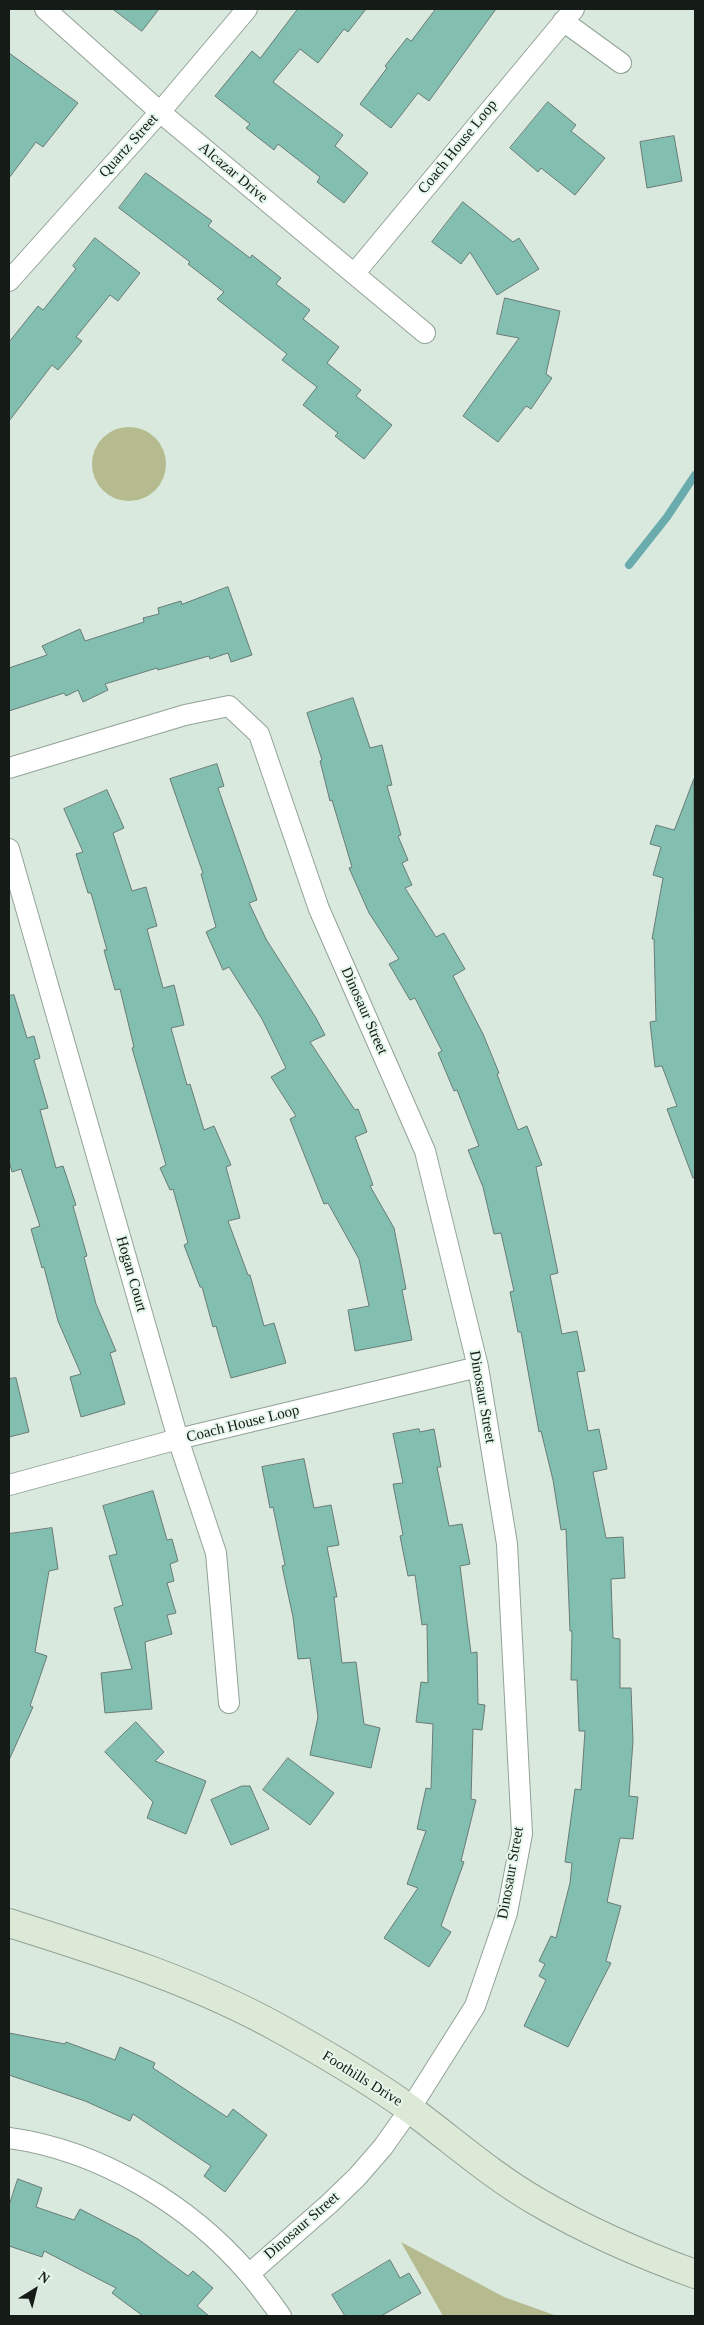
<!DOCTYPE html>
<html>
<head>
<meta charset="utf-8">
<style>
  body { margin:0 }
  #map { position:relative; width:704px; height:2325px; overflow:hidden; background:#d9e9de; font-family:Georgia,serif }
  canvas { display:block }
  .frame { position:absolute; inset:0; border:10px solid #151b17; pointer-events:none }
  .north { position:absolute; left:10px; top:2265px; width:50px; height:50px; -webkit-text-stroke:4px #e6f7eb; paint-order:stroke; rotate:36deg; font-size:14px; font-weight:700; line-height:20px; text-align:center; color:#151b17 }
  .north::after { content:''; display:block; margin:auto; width:18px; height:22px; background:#151b17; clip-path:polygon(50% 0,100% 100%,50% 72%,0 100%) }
</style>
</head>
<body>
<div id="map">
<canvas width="704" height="2325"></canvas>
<div class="frame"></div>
<div class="north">N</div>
</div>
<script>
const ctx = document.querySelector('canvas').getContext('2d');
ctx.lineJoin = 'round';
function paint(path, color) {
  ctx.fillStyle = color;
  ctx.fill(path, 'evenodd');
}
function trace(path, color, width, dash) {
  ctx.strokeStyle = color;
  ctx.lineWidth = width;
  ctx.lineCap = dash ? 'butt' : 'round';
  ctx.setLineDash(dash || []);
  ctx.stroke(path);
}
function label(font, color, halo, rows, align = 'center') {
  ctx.font = font + ' Georgia,serif';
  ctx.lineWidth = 4;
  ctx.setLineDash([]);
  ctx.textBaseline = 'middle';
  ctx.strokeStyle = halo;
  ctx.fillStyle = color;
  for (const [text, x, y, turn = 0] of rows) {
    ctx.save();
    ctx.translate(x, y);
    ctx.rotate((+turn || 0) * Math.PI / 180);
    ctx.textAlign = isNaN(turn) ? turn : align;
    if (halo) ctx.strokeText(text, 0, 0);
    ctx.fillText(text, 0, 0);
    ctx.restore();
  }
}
paint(new Path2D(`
  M92 464a37 37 0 1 1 74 0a37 37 0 1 1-74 0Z
  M 401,2242 L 504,2297 L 557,2316 L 443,2316 Z`), '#b5bb8e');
trace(new Path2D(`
  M 629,565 L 667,517 L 695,475`), '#6aacad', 8);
const building = new Path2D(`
  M 113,9 L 159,9 L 142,31 Z
  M 298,9 L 366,9 L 348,32 L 344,29 L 318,63 L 300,49 L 273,82 L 343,135 L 335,146 L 368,173 L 344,203 L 317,182 L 320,177 L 278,144 L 274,150 L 246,128 L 250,124 L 215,96 L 252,51 L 260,58 Z
  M 436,9 L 496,9 L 429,101 L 418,93 L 391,128 L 360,104 L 387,68 L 385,66 L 407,38 L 411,41 Z
  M 9,53 L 78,103 L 43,147 L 36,142 L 9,178 Z
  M 548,102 L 576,125 L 571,131 L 605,158 L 575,195 L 541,168 L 538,172 L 510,148 Z
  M 674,136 L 682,181 L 647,188 L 640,142 Z
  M 146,173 L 212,221 L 208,226 L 250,258 L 252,255 L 281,278 L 276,284 L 310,310 L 303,319 L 339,347 L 327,363 L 361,390 L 356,396 L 392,425 L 364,459 L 335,436 L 338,433 L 303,405 L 317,387 L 282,360 L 287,354 L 217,299 L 224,292 L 188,264 L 190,262 L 119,208 Z
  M 463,202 L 513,242 L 519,238 L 539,269 L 497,295 L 470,252 L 461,264 L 432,242 Z
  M 95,238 L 140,273 L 118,301 L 110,295 L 76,337 L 82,341 L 58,370 L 52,365 L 9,421 L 9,342 L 38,306 L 43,310 L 76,269 L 73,266 Z
  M 505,298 L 560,311 L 546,374 L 552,378 L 531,409 L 526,406 L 498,442 L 463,416 L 519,338 L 497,334 Z
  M 228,587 L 252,655 L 231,662 L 228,653 L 210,659 L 209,656 L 158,670 L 157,668 L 105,684 L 108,690 L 83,702 L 78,690 L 66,696 L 64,693 L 9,711 L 9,668 L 47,655 L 42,646 L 80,629 L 85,641 L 144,622 L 143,618 L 159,614 L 158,608 L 181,601 L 182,604 Z
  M 353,698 L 370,748 L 382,745 L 392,785 L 387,786 L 401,835 L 398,836 L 408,860 L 402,863 L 412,885 L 405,888 L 436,937 L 444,933 L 465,969 L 453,976 L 483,1034 L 499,1073 L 497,1074 L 518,1130 L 527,1126 L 542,1165 L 536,1167 L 558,1273 L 550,1275 L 562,1334 L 577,1331 L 585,1371 L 577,1372 L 588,1431 L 599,1429 L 607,1469 L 593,1472 L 606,1538 L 623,1537 L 625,1578 L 611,1579 L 613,1638 L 620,1639 L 620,1688 L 631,1688 L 633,1741 L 629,1796 L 638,1797 L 633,1839 L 620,1838 L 607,1902 L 621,1906 L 606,1961 L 611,1963 L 568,2047 L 524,2026 L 546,1980 L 539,1976 L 545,1964 L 539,1961 L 551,1936 L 556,1938 L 570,1883 L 572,1863 L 565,1862 L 575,1789 L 581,1790 L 585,1731 L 579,1731 L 577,1680 L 571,1680 L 572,1631 L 570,1631 L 566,1529 L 561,1530 L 553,1480 L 541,1431 L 539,1432 L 521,1332 L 518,1332 L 510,1292 L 514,1291 L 501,1233 L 494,1234 L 483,1187 L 468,1150 L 479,1146 L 457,1090 L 454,1091 L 438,1053 L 442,1051 L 415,998 L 410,1000 L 389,964 L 399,959 L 369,913 L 349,868 L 352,867 L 332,800 L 330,801 L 320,761 L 322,760 L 307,713 Z
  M 217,764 L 224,786 L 218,788 L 257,900 L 249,903 L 266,939 L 316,1018 L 325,1035 L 310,1042 L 355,1110 L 358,1109 L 367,1132 L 355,1137 L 373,1185 L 370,1186 L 394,1228 L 406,1289 L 402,1290 L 412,1340 L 355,1351 L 348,1310 L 369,1306 L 359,1259 L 328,1203 L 324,1204 L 290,1119 L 296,1116 L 271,1077 L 286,1068 L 262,1019 L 229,967 L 223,970 L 206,932 L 216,927 L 201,874 L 203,873 L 170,779 Z
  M 694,779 L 695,1178 L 693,1178 L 667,1109 L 677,1106 L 662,1066 L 655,1067 L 650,1022 L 656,1021 L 654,939 L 652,939 L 663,878 L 653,875 L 661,847 L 650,844 L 656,825 L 674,830 Z
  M 107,790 L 124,828 L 113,833 L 132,891 L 146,887 L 157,926 L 147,929 L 163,988 L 174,985 L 184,1025 L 171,1028 L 187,1085 L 190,1084 L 204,1130 L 214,1126 L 231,1165 L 226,1167 L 240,1218 L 228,1221 L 248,1275 L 250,1275 L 264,1326 L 274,1323 L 286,1363 L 231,1378 L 216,1326 L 213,1327 L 202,1287 L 200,1287 L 184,1245 L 188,1243 L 173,1189 L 170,1190 L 160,1168 L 166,1165 L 132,1048 L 134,1047 L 120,989 L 115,990 L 104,950 L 107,950 L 91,893 L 88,893 L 76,854 L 83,852 L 64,809 Z
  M 14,995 L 27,1038 L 34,1036 L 40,1058 L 34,1060 L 48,1108 L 40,1110 L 56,1168 L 63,1166 L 76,1205 L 73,1206 L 87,1256 L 84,1257 L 96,1304 L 116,1351 L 110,1353 L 125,1404 L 81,1417 L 70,1377 L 81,1374 L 58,1321 L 44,1267 L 42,1268 L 31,1229 L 40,1226 L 21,1169 L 12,1172 L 9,1161 L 9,996 Z
  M 16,1378 L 29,1432 L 9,1437 L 9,1379 Z
  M 419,1429 L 420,1432 L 434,1429 L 441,1467 L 437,1467 L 449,1526 L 462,1524 L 470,1564 L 460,1566 L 471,1653 L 477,1652 L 478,1704 L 485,1705 L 482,1730 L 473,1729 L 471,1799 L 476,1800 L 461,1861 L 464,1862 L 441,1926 L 451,1932 L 429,1967 L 384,1938 L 418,1888 L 407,1884 L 426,1831 L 417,1829 L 426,1788 L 431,1789 L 433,1724 L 416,1722 L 421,1682 L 428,1683 L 427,1624 L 422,1625 L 415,1575 L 408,1576 L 400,1536 L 403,1535 L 393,1484 L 403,1483 L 393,1434 Z
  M 304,1459 L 314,1508 L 331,1505 L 339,1545 L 327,1547 L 337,1597 L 334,1597 L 342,1663 L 356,1662 L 364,1724 L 380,1728 L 371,1768 L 310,1755 L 318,1717 L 310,1658 L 298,1659 L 293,1617 L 282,1566 L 285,1565 L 273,1507 L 270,1508 L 262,1467 Z
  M 153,1491 L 167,1540 L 172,1539 L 178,1561 L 170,1564 L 174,1581 L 167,1583 L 176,1613 L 167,1615 L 172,1634 L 145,1642 L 152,1709 L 105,1713 L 101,1673 L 132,1669 L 114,1608 L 123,1605 L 109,1556 L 117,1554 L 103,1506 Z
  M 52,1528 L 58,1569 L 49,1571 L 35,1652 L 47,1656 L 30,1706 L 33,1707 L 9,1760 L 9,1534 Z
  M 136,1722 L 164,1752 L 155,1761 L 206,1781 L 186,1834 L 147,1818 L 153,1802 L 105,1752 Z
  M 288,1758 L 334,1793 L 310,1825 L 263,1790 Z
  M 242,1786 L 250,1786 L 269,1829 L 231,1845 L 211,1800 Z
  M 9,2033 L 65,2044 L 66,2042 L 115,2060 L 120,2047 L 155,2063 L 153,2068 L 227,2117 L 233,2109 L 267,2135 L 225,2192 L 204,2176 L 211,2166 L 133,2114 L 130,2121 L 85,2101 L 9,2075 Z
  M 18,2179 L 42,2188 L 36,2207 L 74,2220 L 80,2209 L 138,2239 L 188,2276 L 193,2271 L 213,2288 L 197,2306 L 209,2316 L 143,2316 L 112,2293 L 116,2288 L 44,2251 L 42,2257 L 9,2246 L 9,2206 Z
  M 390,2260 L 400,2278 L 409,2273 L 421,2293 L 381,2316 L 345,2316 L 332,2295 Z`);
paint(building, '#82bfb0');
trace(building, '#687b76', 1);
const street = new Path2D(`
  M 45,9 L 160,112 L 425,333
  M 563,21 L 621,63
  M 354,274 L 574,9
  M 9,281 L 160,112 L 247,9
  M 9,768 L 185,715 L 229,706 L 259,734 L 319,909 L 425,1151 L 478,1367 L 507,1544 L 522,1834 L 507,1913 L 475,2006 L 410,2109 L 383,2147 L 357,2177 L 329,2204 L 249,2274
  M 9,849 L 178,1439 L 216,1553 L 229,1703
  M 9,1485 L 178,1439 L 478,1367
  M 9,2138 C 99,2150 190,2205 249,2274 C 260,2287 271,2302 281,2316`);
const secondary = new Path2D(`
  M 9,1923 C 104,1953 197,1982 284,2031 C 327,2055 371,2081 410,2109 C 452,2140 491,2175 536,2201 C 587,2231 640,2254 695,2274`);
trace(street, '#92a297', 22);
trace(secondary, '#92a297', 30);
trace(street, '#fff', 20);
trace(secondary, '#dde9d7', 28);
label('15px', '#151b17', '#e6f7eb', [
  ["Quartz Street",129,146,-48],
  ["Coach House Loop",458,147,-51],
  ["Alcazar Drive",233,173,40],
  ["Dinosaur Street",364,1011,66],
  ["Hogan Court",131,1274,74],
  ["Dinosaur Street",482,1397,80],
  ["Coach House Loop",243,1424,-14],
  ["Dinosaur Street",511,1873,-80],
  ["Foothills Drive",362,2079,32],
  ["Dinosaur Street",302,2226,-41]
]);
</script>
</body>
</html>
